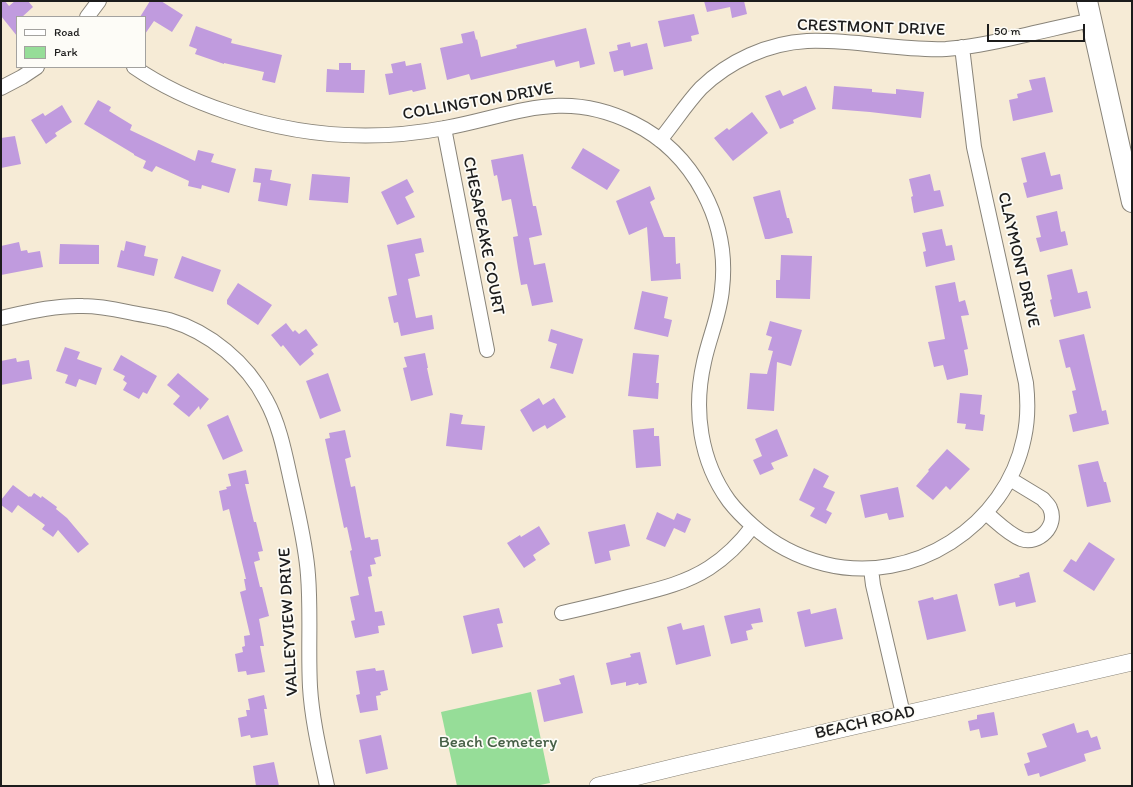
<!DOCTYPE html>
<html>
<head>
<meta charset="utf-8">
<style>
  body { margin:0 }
  #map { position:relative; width:1133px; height:787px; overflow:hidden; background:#f6ebd6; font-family:Itim,sans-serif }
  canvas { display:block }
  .frame { position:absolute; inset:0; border:2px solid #1c1c1c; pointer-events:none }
  .legend { position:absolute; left:16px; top:16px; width:130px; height:52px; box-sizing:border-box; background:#fdfcf7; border:1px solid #a3a29f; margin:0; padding:5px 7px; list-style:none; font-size:12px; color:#1c1c1c }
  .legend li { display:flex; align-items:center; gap:8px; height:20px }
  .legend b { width:20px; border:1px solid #a3a29f }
  .scale { position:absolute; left:987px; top:24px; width:98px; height:18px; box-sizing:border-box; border:2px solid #1c1c1c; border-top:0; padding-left:5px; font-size:12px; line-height:14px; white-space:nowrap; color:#1c1c1c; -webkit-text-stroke:3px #fdfcf7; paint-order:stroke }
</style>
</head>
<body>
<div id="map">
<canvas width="1133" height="787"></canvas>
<div class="frame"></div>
<ul class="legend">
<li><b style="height:5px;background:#fff"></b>Road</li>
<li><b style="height:11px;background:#96dd98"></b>Park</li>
</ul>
<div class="scale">50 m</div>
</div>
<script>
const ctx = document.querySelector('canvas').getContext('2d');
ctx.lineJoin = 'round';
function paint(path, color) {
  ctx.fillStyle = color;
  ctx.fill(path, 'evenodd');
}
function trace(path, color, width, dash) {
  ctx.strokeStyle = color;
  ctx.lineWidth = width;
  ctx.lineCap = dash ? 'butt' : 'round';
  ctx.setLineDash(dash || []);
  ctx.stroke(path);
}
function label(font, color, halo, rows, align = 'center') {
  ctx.font = font + ' Itim,sans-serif';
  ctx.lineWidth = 3.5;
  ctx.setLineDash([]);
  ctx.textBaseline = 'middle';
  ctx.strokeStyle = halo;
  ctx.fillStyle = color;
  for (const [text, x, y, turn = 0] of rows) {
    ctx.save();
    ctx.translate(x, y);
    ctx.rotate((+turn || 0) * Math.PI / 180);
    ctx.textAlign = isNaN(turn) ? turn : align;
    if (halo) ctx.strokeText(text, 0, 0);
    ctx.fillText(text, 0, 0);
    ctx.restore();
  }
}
paint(new Path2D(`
  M 531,692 L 550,783 L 535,786 L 457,786 L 441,712 Z`), '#96dd98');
paint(new Path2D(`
  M 1,1 L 5,1 L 9,6 L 15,1 L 28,1 L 33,7 L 22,17 L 17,17 L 17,36 L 1,16 Z
  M 150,1 L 161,1 L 183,15 L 172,32 L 154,21 L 145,34 L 145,17 L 140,17 Z
  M 704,1 L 744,1 L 747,14 L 732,18 L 730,7 L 707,12 Z
  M 694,14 L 699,34 L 691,36 L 692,41 L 664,47 L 658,21 Z
  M 196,26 L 232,39 L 231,43 L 282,55 L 275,83 L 262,80 L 264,72 L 224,63 L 224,64 L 195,54 L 197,49 L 189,46 Z
  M 586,28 L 595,64 L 580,68 L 579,61 L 556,67 L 554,60 L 471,80 L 469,74 L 447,80 L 440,48 L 463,43 L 461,34 L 474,31 L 476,40 L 477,39 L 481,57 L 517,48 L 516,45 Z
  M 630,42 L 631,47 L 647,43 L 653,69 L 624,76 L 623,70 L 614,72 L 609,52 L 618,50 L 617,45 Z
  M 405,61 L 406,66 L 421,63 L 426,89 L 413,92 L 412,90 L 389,95 L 385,74 L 393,73 L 391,64 Z
  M 339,63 L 351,63 L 351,70 L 365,70 L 364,93 L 326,92 L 327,69 L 339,70 Z
  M 1045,77 L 1053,112 L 1013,121 L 1009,100 L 1018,98 L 1017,94 L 1032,90 L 1029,80 Z
  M 806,86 L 816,109 L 793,120 L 794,123 L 780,129 L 765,96 L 780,90 L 783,96 Z
  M 834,86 L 872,89 L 872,92 L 896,94 L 896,89 L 924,92 L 921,118 L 870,112 L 832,109 Z
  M 98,100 L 111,107 L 109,111 L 132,125 L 130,130 L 195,161 L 198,150 L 214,154 L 211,162 L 236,169 L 229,193 L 202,185 L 201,189 L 188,186 L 189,181 L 156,166 L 152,172 L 143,168 L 146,161 L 134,155 L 134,154 L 84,124 Z
  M 62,105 L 72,122 L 55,133 L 57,136 L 46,144 L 31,120 L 43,113 L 45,116 Z
  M 752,112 L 768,133 L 733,161 L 714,138 L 727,128 L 729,130 Z
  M 15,136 L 21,164 L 1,168 L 1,138 Z
  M 583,148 L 620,170 L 607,190 L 571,168 Z
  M 1045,152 L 1051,176 L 1060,174 L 1063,189 L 1027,198 L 1023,183 L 1027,182 L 1021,158 Z
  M 523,154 L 533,206 L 536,206 L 542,235 L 529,238 L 534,265 L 545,263 L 553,302 L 532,306 L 527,284 L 521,285 L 518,268 L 513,237 L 518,236 L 511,199 L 502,201 L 497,175 L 494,176 L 491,160 Z
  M 255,168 L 272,170 L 270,180 L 291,184 L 287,206 L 258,201 L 261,183 L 253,182 Z
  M 312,174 L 350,177 L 348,203 L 309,200 Z
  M 930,174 L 934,191 L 940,190 L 944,206 L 914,213 L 911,197 L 913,196 L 909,179 Z
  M 407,179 L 414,192 L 405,197 L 415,217 L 397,225 L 381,192 Z
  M 650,186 L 655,199 L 650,202 L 664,237 L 675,237 L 676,264 L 680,263 L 681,279 L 651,281 L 647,227 L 629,235 L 616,201 Z
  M 780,190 L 787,218 L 789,218 L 793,233 L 769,239 L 765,239 L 753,197 Z
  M 1057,211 L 1061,232 L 1065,231 L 1068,245 L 1040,252 L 1036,238 L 1041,237 L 1036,216 Z
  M 942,229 L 946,246 L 952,245 L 955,260 L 926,267 L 923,252 L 926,251 L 922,233 Z
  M 421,238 L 424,252 L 415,254 L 420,276 L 408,279 L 416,318 L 432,315 L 434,329 L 401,336 L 398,322 L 394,323 L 388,297 L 397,295 L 387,245 Z
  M 126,241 L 146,246 L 144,256 L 158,259 L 154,276 L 117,267 L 121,250 L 124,251 Z
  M 19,242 L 21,251 L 27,250 L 28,253 L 40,251 L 43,267 L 1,275 L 1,246 Z
  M 60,244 L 99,245 L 99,264 L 59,264 Z
  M 781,255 L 812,256 L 810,299 L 776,298 L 776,280 L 780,280 Z
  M 182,256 L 221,270 L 213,292 L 174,278 Z
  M 1072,269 L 1078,293 L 1087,291 L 1091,308 L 1054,317 L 1050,300 L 1052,299 L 1047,275 Z
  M 955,282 L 959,302 L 965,300 L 969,315 L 961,316 L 968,349 L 964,350 L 968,370 L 968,375 L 947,380 L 943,365 L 934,367 L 928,342 L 945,339 L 935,286 Z
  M 238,283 L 272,305 L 258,325 L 227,304 L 227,300 Z
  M 642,291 L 668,297 L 664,318 L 672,320 L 668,337 L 634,329 Z
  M 770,321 L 802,330 L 791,366 L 777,362 L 774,411 L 747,409 L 750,373 L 767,374 L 773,351 L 768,350 L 772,337 L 766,335 Z
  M 286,323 L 293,332 L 295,330 L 299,334 L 306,329 L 318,345 L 311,350 L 314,354 L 300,366 L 283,345 L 281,347 L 271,335 Z
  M 551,329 L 583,339 L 573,374 L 550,368 L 557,344 L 548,341 Z
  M 1084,334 L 1102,411 L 1106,410 L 1109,424 L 1073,432 L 1069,415 L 1077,413 L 1072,391 L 1076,390 L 1070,367 L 1066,368 L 1059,340 Z
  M 65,347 L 80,352 L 77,359 L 102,368 L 96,385 L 79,379 L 76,387 L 65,383 L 68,375 L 56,371 Z
  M 425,353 L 428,368 L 427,368 L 433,395 L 411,401 L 403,368 L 407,367 L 404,357 Z
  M 633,353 L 659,355 L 656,383 L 659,383 L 658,399 L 628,396 Z
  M 121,355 L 157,376 L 147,394 L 143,392 L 139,399 L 123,390 L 127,383 L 123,380 L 125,376 L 113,370 Z
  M 16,358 L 17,362 L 29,360 L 32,379 L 1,385 L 1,361 Z
  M 178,373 L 209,399 L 200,410 L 199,406 L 189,417 L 173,404 L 180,396 L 167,385 Z
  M 328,373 L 341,411 L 320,419 L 306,381 Z
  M 960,393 L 982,395 L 980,414 L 985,415 L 983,431 L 965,429 L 966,424 L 957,423 Z
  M 539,398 L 543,405 L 554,398 L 566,417 L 547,429 L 545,425 L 533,432 L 520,410 Z
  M 450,413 L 463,415 L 461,424 L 485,426 L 482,450 L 446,446 Z
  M 228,415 L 243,451 L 223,460 L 207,425 Z
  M 654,428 L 654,436 L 659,436 L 661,466 L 636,468 L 633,430 Z
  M 777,429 L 788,456 L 771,463 L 774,469 L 760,475 L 753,460 L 762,456 L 755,439 Z
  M 345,430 L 351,457 L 345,459 L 351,487 L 355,486 L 365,538 L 370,537 L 371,540 L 378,539 L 381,556 L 374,558 L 376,564 L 370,565 L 372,576 L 368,577 L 375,612 L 382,611 L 385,625 L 378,626 L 379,633 L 355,638 L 351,621 L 355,620 L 350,597 L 359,595 L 350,551 L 352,550 L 347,527 L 344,528 L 325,439 L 330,438 L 329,433 Z
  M 947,449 L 970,469 L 950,490 L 946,486 L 933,500 L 916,486 L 929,471 L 928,470 Z
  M 1098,461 L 1104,482 L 1106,482 L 1111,502 L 1087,507 L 1078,465 Z
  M 814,468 L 829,476 L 823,487 L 835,492 L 826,510 L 832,513 L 826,524 L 810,516 L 815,508 L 799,500 Z
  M 246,470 L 249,484 L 245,484 L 254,522 L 256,522 L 263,551 L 258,552 L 260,560 L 254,562 L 260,587 L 262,587 L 269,616 L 259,619 L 264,646 L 260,646 L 265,672 L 247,675 L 246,671 L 238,672 L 235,654 L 243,652 L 242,647 L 245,646 L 244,636 L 250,635 L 240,592 L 246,590 L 244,579 L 246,579 L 229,509 L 223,511 L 219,491 L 227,489 L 226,487 L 231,486 L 228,474 Z
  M 13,485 L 29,497 L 30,496 L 31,497 L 34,493 L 41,498 L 42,496 L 57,507 L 56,509 L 67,518 L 89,544 L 78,553 L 58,530 L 53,537 L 42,529 L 45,525 L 18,505 L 12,513 L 1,505 L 1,500 Z
  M 898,487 L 904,517 L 889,520 L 887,513 L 865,518 L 860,495 Z
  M 657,512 L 674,520 L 677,513 L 691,519 L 685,533 L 674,528 L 665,547 L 646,539 Z
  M 625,524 L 630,546 L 609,551 L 611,560 L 595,564 L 588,532 Z
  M 539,526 L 550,544 L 533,555 L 536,560 L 524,568 L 507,543 L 520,535 L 521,537 Z
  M 1089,542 L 1115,559 L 1094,591 L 1063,571 L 1071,559 L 1076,562 Z
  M 1029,572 L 1036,602 L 1016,607 L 1015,602 L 999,606 L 994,584 L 1020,577 L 1019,575 Z
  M 957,594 L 966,631 L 927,640 L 918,601 L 933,597 L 934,600 Z
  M 499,608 L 503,623 L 497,624 L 503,647 L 472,654 L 463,616 Z
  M 760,608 L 763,622 L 751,624 L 753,629 L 746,631 L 748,640 L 731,644 L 724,616 Z
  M 836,608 L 843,639 L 805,647 L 797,612 L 810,609 L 811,614 Z
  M 681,623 L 683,630 L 704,625 L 711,656 L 676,665 L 667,627 Z
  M 640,652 L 647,683 L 639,685 L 638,683 L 626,686 L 626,682 L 611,685 L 606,663 L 631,657 L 630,654 Z
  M 375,668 L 376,671 L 384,670 L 388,690 L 380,692 L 381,695 L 376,696 L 378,710 L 360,713 L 356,695 L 360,694 L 356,671 Z
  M 574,675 L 583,713 L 544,722 L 537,690 L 561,684 L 559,679 Z
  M 264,695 L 267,709 L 264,709 L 268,735 L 251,738 L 250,735 L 241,737 L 238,718 L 247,716 L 246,710 L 250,710 L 248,699 Z
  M 994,712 L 998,735 L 981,738 L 979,729 L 970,731 L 968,721 L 977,719 L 977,715 Z
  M 1074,723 L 1077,733 L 1088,730 L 1091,738 L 1097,736 L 1101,749 L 1084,754 L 1086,761 L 1040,777 L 1039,773 L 1028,776 L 1024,764 L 1030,762 L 1027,753 L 1047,747 L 1042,734 Z
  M 381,735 L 388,769 L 366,774 L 359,740 Z
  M 274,762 L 279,786 L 256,786 L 253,766 Z`), '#c09bde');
const minor = new Path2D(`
  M 87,17 L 99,1
  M 134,67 C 163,87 194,101 227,112 C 297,136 371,142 445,128 C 515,115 562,88 633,123 C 694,153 730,222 722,289 C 720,314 709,338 704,362 C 693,410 700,461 729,501 C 736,510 744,518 753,526 C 774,545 798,557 825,564 C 913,586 1006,526 1024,438 C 1028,420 1028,401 1026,383 L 974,147 L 962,47
  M 1,88 L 22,77 L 37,67
  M 444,128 L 487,350
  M 660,140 C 674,123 686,104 701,88 C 729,61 768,43 807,41 C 854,39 899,51 946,49 C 972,47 996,42 1021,36 C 1044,31 1068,25 1092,20
  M 1,318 C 28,312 56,305 83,306 C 98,306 114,309 128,312 C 142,315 156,317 169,320 C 210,332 247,363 266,400 C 281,427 286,460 293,490 C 299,518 306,546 308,575 C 311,612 308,650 310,687 C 312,720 320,753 327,786
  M 986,513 C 997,522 1008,534 1021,539 C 1039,545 1058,526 1050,508 C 1049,505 1045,502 1043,499 L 1010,479
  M 871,569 L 873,585 L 903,714
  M 562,613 C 584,608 606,603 628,597 C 656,590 684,584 709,568 C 726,557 741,542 753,526`);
const tertiary = new Path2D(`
  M 598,786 L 680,766 L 1132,662`);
const secondary = new Path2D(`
  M 1087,1 L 1132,202`);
trace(minor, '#898479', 16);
trace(tertiary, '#898479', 18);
trace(secondary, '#898479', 22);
trace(minor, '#fff', 14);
trace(tertiary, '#fff', 17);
trace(secondary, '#fff', 20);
label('17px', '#1c1c1c', '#fdfcf7', [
  ["CRESTMONT DRIVE",871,28,2],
  ["COLLINGTON DRIVE",478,102,-10],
  ["CHESAPEAKE COURT",483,236,79],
  ["CLAYMONT DRIVE",1018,260,77],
  ["VALLEYVIEW DRIVE",289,622,-93],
  ["BEACH ROAD",865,723,-13]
]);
label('17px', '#476047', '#fdfcf7', [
  ["Beach Cemetery",498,743]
]);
</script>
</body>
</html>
